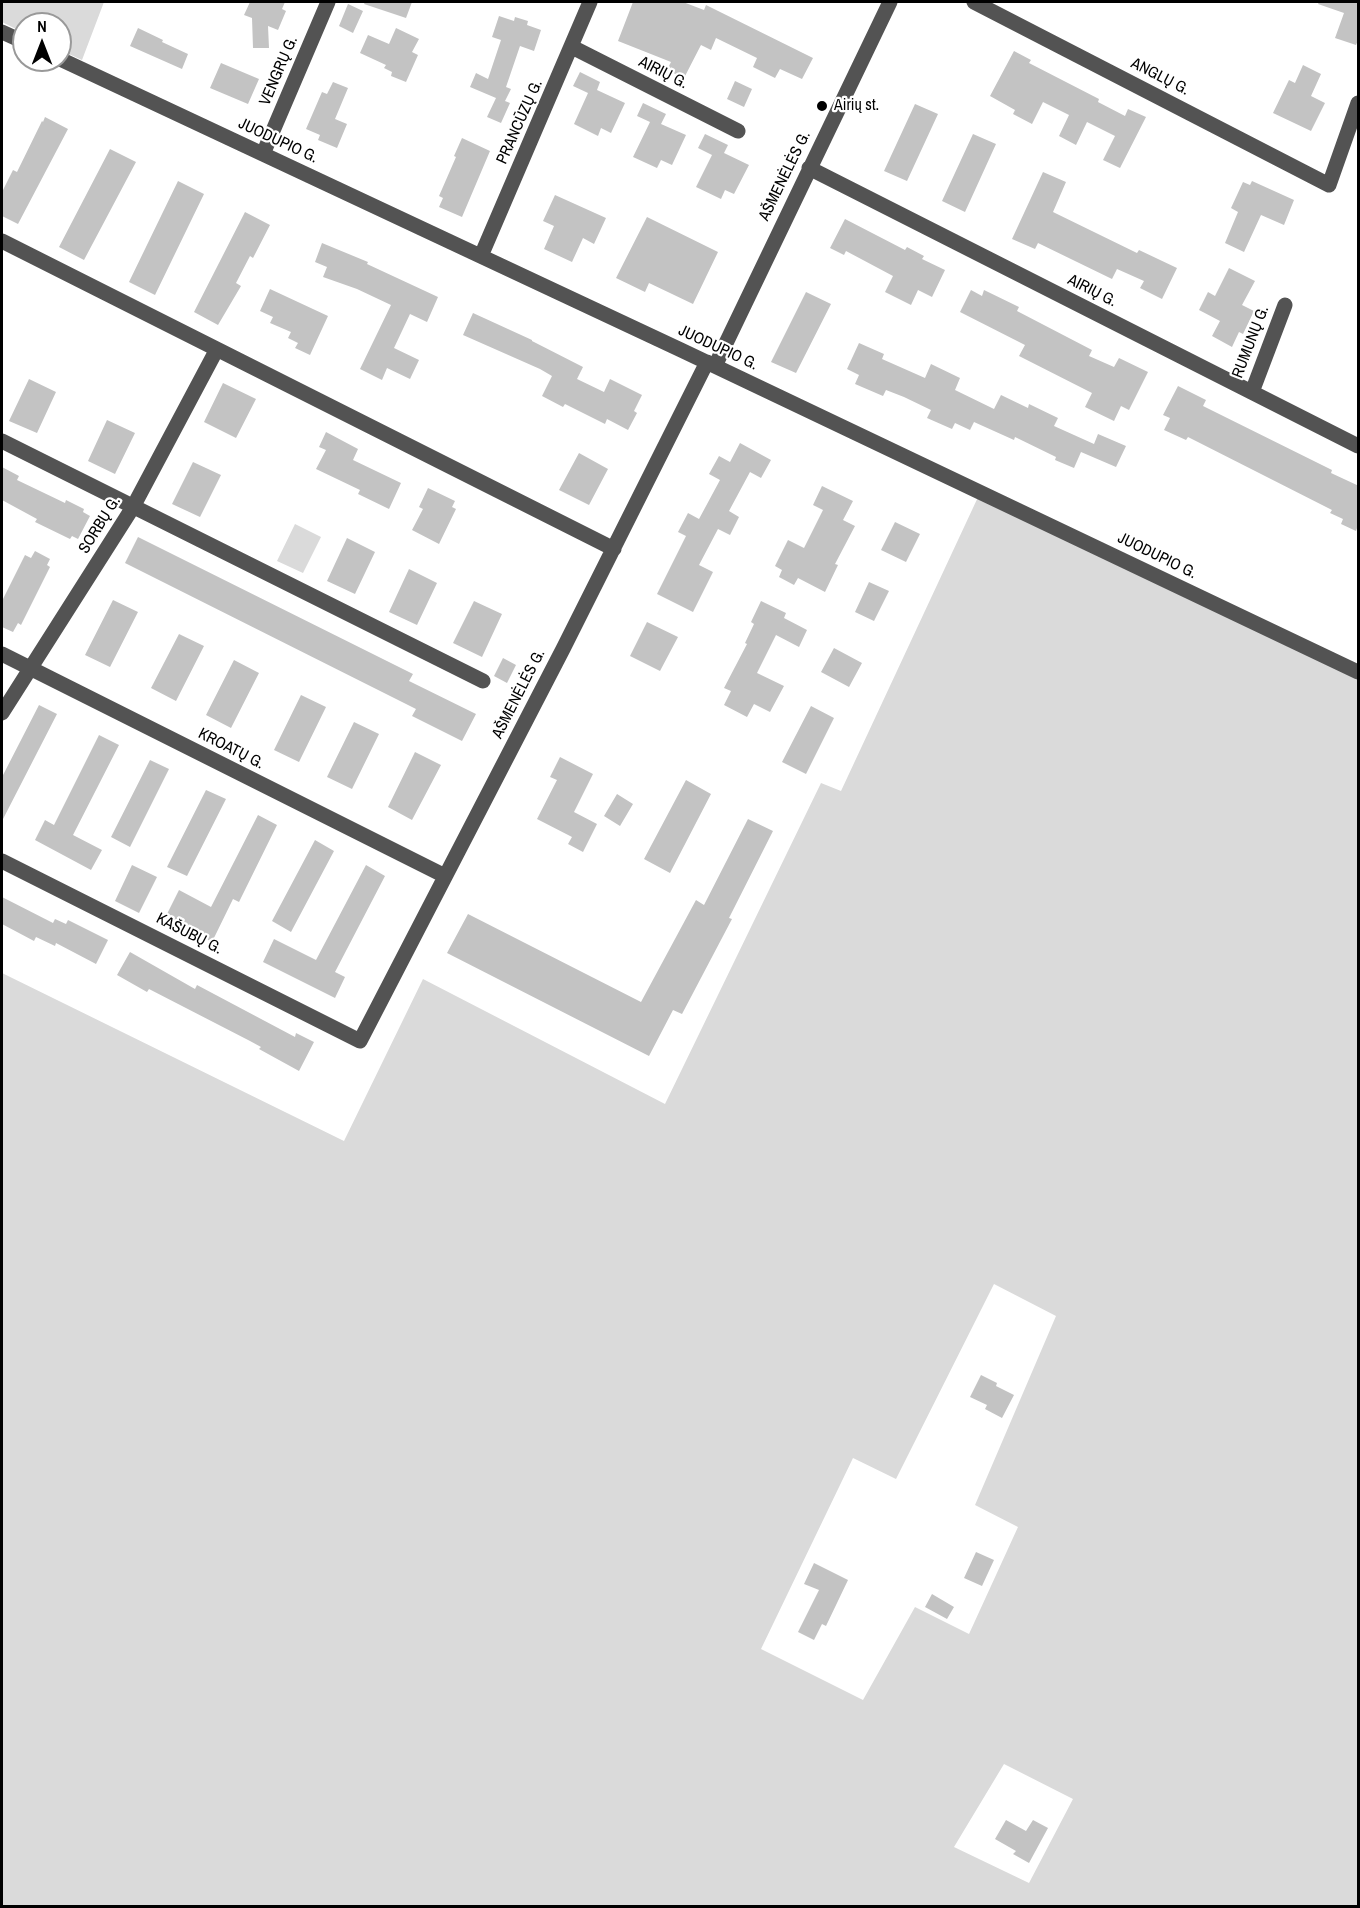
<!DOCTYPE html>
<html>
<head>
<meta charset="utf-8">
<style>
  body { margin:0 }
  #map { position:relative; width:1360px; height:1908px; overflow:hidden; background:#fff; font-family:"Archivo Narrow",sans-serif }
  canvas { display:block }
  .frame { position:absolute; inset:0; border:3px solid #000; pointer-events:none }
  .north { position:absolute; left:12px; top:12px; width:60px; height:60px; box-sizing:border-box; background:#fff; border:2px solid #999; border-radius:50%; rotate:0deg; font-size:16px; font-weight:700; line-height:24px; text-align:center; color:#000 }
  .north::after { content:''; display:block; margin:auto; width:21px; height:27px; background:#000; clip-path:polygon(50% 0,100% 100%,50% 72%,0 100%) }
</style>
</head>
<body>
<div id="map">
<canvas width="1360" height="1908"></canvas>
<div class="frame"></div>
<div class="north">N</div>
</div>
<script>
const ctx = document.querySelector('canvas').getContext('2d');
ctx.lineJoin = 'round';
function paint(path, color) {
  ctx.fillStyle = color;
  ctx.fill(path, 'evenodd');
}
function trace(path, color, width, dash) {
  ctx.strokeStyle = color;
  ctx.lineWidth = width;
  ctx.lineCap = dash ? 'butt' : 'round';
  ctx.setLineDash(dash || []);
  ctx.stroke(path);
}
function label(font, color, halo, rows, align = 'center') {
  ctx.font = font + ' "Archivo Narrow",sans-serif';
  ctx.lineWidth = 4.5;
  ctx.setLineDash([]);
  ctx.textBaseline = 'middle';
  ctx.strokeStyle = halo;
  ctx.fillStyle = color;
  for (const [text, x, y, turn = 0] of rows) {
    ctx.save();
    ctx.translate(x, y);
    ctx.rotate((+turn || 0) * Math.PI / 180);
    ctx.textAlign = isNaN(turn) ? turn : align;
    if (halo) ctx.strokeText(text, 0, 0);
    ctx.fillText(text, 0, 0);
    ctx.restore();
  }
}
paint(new Path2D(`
  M 2,2 L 104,2 L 82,60 L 60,50 L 60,24 L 24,24 L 24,33 L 2,22 Z
  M 979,495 L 1358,678 L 1358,1906 L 2,1906 L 2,973 L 344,1141 L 423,979 L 665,1104 L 821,783 L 841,791 ZM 994,1284 L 1056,1316 L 975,1505 L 1018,1527 L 969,1634 L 915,1607 L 863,1700 L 761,1649 L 853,1458 L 896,1479 ZM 1004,1764 L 1073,1799 L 1029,1883 L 954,1847 Z
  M 295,524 L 321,537 L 303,573 L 277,561 Z`), '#dadada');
paint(new Path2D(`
  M 250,2 L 285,2 L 282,9 L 286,11 L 278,30 L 268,26 L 269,48 L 253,48 L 252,18 L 244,15 Z
  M 365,2 L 412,2 L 406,18 L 364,4 Z
  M 633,2 L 683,2 L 704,10 L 706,5 L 813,58 L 802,79 L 780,69 L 775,78 L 753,67 L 757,58 L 716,38 L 711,50 L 701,45 L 684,78 L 667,70 L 671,62 L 618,41 Z
  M 1319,2 L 1359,2 L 1359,38 L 1356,45 L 1335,38 L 1344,13 L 1318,4 Z
  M 348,4 L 363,11 L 353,33 L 339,26 Z
  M 499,16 L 514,21 L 515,17 L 528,21 L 527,25 L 541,30 L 534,51 L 520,46 L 506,87 L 511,89 L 505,101 L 510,103 L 501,123 L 487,117 L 496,98 L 470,87 L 476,73 L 488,79 L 501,40 L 492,37 Z
  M 138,28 L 163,40 L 162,42 L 188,54 L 182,69 L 130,46 Z
  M 396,28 L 419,39 L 412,52 L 418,55 L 406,82 L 391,76 L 392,72 L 384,68 L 386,65 L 360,53 L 368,35 L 389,44 Z
  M 1014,51 L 1031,60 L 1029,63 L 1099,99 L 1098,102 L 1125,116 L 1128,109 L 1146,117 L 1120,168 L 1103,160 L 1115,136 L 1087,122 L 1076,145 L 1059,136 L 1069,115 L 1043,102 L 1032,124 L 1013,114 L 1015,110 L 990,96 Z
  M 221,63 L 259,79 L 248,104 L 210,88 Z
  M 1303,65 L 1321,74 L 1311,96 L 1325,103 L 1311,131 L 1273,113 L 1289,80 L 1295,83 Z
  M 580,72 L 600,82 L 597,90 L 625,103 L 611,133 L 601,128 L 598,136 L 574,124 L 588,93 L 573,86 Z
  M 735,81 L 752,89 L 744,107 L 727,99 Z
  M 333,82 L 348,88 L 335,119 L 347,124 L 337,148 L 318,140 L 320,135 L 306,129 L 322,92 L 327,94 Z
  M 643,103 L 666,114 L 661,124 L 686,135 L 672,165 L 661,160 L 657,168 L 633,157 L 650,122 L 637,116 Z
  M 915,104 L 938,114 L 907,181 L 884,171 Z
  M 45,117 L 68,129 L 18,224 L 2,216 L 2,192 L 13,170 L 17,172 L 42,121 L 43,122 Z
  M 705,134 L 728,145 L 724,153 L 749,165 L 734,194 L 725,190 L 721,199 L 696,187 L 712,155 L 698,148 Z
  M 973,134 L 996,144 L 965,212 L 942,201 Z
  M 462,138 L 490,151 L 462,217 L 439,207 L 443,198 L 439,196 L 456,157 L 454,156 Z
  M 110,149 L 136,162 L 84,260 L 59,247 Z
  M 1043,172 L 1066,182 L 1053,212 L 1137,253 L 1139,250 L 1177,268 L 1162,299 L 1140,288 L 1144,281 L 1117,269 L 1112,279 L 1038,243 L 1035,249 L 1012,239 Z
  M 178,181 L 204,194 L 155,295 L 129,282 Z
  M 1252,181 L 1294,200 L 1284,225 L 1261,215 L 1244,252 L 1225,243 L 1238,212 L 1231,208 L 1243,182 L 1250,185 Z
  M 555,195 L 606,218 L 594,244 L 583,238 L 572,262 L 544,249 L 554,226 L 543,221 Z
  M 245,212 L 270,225 L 253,258 L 250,256 L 236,283 L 241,286 L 218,325 L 194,312 Z
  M 647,217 L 718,252 L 693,304 L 649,283 L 645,292 L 616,278 Z
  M 845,219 L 905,250 L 907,247 L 924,256 L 922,259 L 945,270 L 932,297 L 918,290 L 911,305 L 885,292 L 893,276 L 846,251 L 844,255 L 830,248 Z
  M 322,243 L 368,262 L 367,264 L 438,297 L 427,322 L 410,314 L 394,348 L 419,360 L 410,379 L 387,368 L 382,380 L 360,369 L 391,305 L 357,289 L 323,277 L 327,267 L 315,262 Z
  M 1229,268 L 1255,281 L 1242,305 L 1254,311 L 1243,334 L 1239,332 L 1232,347 L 1212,336 L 1220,321 L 1199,310 L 1208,292 L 1215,296 Z
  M 270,289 L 328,316 L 310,355 L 295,348 L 298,343 L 288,338 L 291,332 L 270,323 L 273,317 L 260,311 Z
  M 971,290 L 982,296 L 984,290 L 1019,307 L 1017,311 L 1092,350 L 1089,356 L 1114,367 L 1119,358 L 1148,372 L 1129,410 L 1121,406 L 1114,421 L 1085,407 L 1092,393 L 1019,356 L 1025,345 L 960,312 Z
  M 806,292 L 831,304 L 796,373 L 771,362 Z
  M 473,313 L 532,340 L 532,341 L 583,367 L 577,379 L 604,392 L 610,379 L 642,395 L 634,411 L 637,413 L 628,430 L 607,419 L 605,424 L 565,404 L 563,407 L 542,396 L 552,376 L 540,369 L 463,335 Z
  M 859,343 L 884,354 L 882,359 L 925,378 L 931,364 L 960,378 L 955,390 L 994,409 L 1001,395 L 1028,408 L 1029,404 L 1058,418 L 1054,426 L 1094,444 L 1098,434 L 1126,446 L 1116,467 L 1081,452 L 1074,468 L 1055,460 L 1056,457 L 1015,437 L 1014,440 L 974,422 L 970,430 L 955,423 L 952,429 L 927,418 L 931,410 L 904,397 L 886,390 L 883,396 L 855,384 L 859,375 L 847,369 Z
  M 29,379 L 56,392 L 37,433 L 9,421 Z
  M 223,383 L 256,399 L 236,438 L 204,422 Z
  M 1178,386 L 1206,400 L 1203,406 L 1332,470 L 1331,473 L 1359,486 L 1359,522 L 1356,531 L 1341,524 L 1343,519 L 1330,513 L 1332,510 L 1188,437 L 1186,440 L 1164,430 L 1170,418 L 1163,415 Z
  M 107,420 L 135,433 L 115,474 L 88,461 Z
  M 326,432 L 358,449 L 353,460 L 401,483 L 389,509 L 358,494 L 360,490 L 316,469 L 326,450 L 319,447 Z
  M 740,443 L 771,460 L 761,478 L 750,472 L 729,511 L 739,517 L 730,535 L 718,529 L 699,565 L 713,572 L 693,612 L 657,594 L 686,536 L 678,532 L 688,513 L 699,519 L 720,480 L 709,474 L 719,456 L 730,462 Z
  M 579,453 L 608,469 L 589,505 L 559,490 Z
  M 193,462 L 221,475 L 200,517 L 172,504 Z
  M 2,467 L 19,476 L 17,480 L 65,503 L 66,500 L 84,509 L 83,512 L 90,516 L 78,539 L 72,536 L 70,539 L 35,522 L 37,519 L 2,500 Z
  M 822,486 L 853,501 L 843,520 L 855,526 L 835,564 L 838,565 L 825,592 L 798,578 L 794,585 L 779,577 L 782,570 L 775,566 L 788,540 L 804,548 L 823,510 L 813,505 Z
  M 428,488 L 455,501 L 452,507 L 456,509 L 439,544 L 412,530 L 423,509 L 419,507 Z
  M 895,522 L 920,534 L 906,562 L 881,550 Z
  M 138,537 L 413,674 L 409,681 L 476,714 L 462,741 L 412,716 L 416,709 L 125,563 Z
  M 347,538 L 375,552 L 355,594 L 327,581 Z
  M 35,551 L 50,559 L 47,565 L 50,567 L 21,625 L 18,623 L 13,632 L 2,627 L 2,601 L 25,555 L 31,558 Z
  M 409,569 L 437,583 L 417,625 L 389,612 Z
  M 869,582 L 889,591 L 874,621 L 855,612 Z
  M 113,600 L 138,612 L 110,667 L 85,655 Z
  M 474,601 L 502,614 L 482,657 L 453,643 Z
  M 761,601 L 786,613 L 784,618 L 807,630 L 799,647 L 776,635 L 757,673 L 784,686 L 770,712 L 754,704 L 747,717 L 724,705 L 731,691 L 724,688 L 747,644 L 745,643 L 754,624 L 751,622 Z
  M 647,622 L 678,637 L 660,671 L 630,656 Z
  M 179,634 L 204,646 L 176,701 L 151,688 Z
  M 834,648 L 862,663 L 849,687 L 821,672 Z
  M 503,658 L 516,665 L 507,683 L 494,676 Z
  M 234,660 L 259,673 L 231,728 L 206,715 Z
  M 301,695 L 326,707 L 299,762 L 274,750 Z
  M 39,705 L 57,714 L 2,821 L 2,777 Z
  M 811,706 L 834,718 L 806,774 L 782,762 Z
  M 354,722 L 379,734 L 352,789 L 327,777 Z
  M 99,735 L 119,745 L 73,835 L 102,850 L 91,870 L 35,840 L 45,820 L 54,825 Z
  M 415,752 L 441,765 L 412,820 L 388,807 Z
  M 560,757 L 593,774 L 574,812 L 597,824 L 583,852 L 568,844 L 572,837 L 537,819 L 557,780 L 550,777 Z
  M 150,760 L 169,769 L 130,847 L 111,837 Z
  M 686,780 L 711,794 L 670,873 L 644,859 Z
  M 206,790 L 226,799 L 187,876 L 167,867 Z
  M 617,794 L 633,804 L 620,826 L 604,816 Z
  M 258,815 L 277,825 L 239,902 L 233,899 L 212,942 L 165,918 L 179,890 L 211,907 Z
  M 748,819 L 773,831 L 729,918 L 732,919 L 682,1014 L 673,1010 L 649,1056 L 447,953 L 468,914 L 641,1002 L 696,900 L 704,905 Z
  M 315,840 L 334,851 L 291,932 L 272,921 Z
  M 132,865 L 157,877 L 139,913 L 115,901 Z
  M 366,865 L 385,876 L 335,972 L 345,977 L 335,998 L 263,962 L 274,939 L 316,960 Z
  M 2,897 L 53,923 L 55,919 L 66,924 L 68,920 L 108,940 L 96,964 L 56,943 L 55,946 L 36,937 L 34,941 L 2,924 Z
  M 130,952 L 195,989 L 197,985 L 295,1037 L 296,1033 L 314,1042 L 299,1071 L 259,1049 L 261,1047 L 250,1041 L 149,989 L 147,992 L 117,975 Z
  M 981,1375 L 997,1383 L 996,1386 L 1014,1395 L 1002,1418 L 985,1409 L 987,1405 L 970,1397 Z
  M 976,1552 L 994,1560 L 982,1586 L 964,1578 Z
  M 814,1563 L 848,1580 L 826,1626 L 822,1624 L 814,1640 L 798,1632 L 819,1590 L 804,1584 Z
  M 932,1594 L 954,1607 L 947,1619 L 925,1607 Z
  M 1006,1820 L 1026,1831 L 1033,1820 L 1048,1828 L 1029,1863 L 1013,1854 L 1016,1851 L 995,1839 Z`), '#c3c3c3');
trace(new Path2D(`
  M 974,2 L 1329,185 L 1358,103
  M 2,32 L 24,42
  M 572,47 L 738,131
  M 60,59 L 681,350 L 1358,672
  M 263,154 L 328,2
  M 809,168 L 1358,446
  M 2,241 L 614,549
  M 481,256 L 590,2
  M 715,366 L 890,2
  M 1252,392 L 1285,305
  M 2,441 L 483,681
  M 2,654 L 445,876
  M 2,713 L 133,507 L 217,349
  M 2,861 L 360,1041 L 563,649 L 707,362`), '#535353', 15);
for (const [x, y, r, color] of [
  [822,106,6,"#000"]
]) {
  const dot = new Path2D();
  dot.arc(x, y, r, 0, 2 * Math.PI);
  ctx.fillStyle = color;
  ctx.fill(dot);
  trace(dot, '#fff', 2);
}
label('16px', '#000', '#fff', [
  ["VENGRŲ G.",279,71,-67],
  ["AIRIŲ G.",663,73,27],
  ["ANGLŲ G.",1160,77,27],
  ["PRANCŪZŲ G.",520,122,-66],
  ["JUODUPIO G.",278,141,25],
  ["AŠMENĖLĖS G.",785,176,-64],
  ["AIRIŲ G.",1092,291,27],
  ["RUMUNŲ G.",1251,342,-69],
  ["JUODUPIO G.",718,348,25],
  ["SORBŲ G.",100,525,-58],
  ["JUODUPIO G.",1157,556,26],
  ["AŠMENĖLĖS G.",519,694,-63],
  ["KROATŲ G.",231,749,27],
  ["KAŠUBŲ G.",189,934,27]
]);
label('16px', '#000', '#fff', [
  ["Airių st.",834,106]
], 'left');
</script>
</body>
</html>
